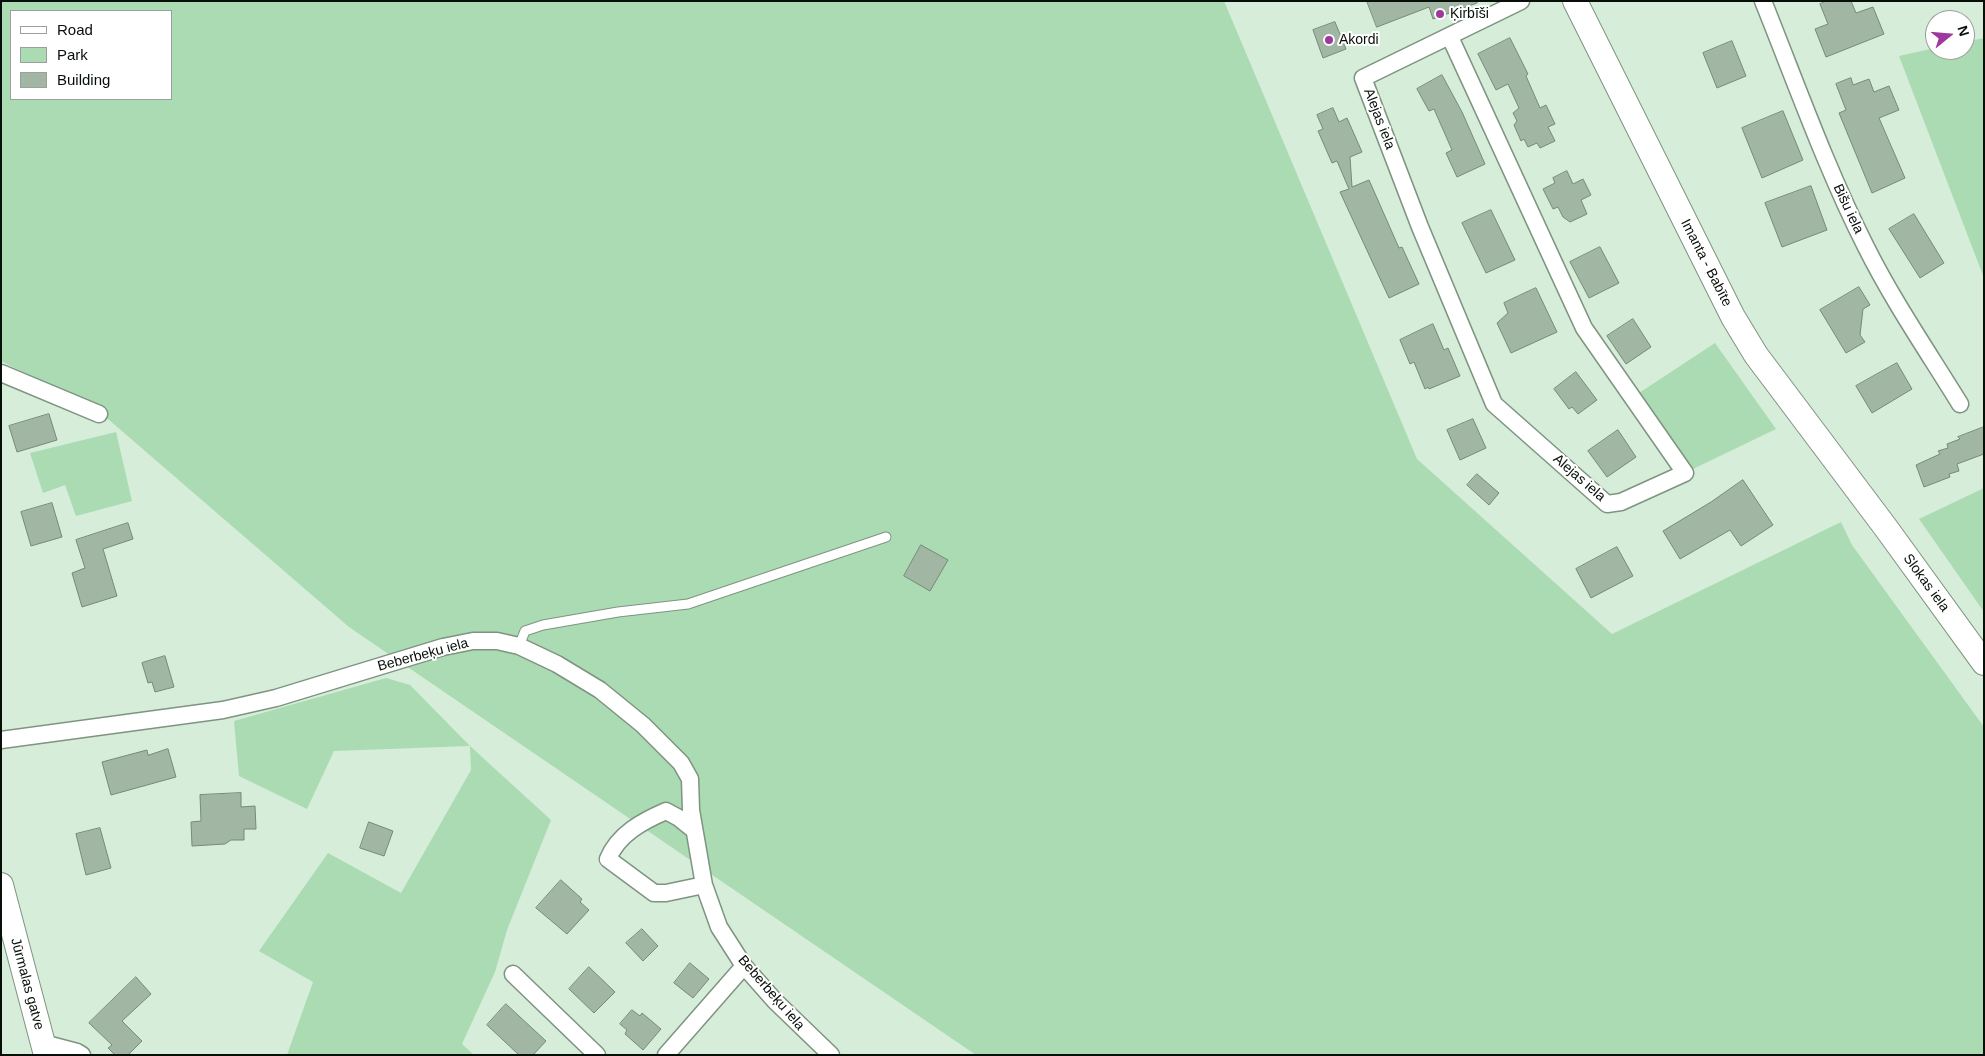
<!DOCTYPE html>
<html>
<head>
<meta charset="utf-8">
<style>
  body { margin:0 }
  #map { position:relative; width:1985px; height:1056px; overflow:hidden; background:#d6edd9; font-family:Arial,sans-serif }
  canvas { display:block }
  .frame { position:absolute; inset:0; border:2px solid #070f08; pointer-events:none }
  .legend { position:absolute; left:10px; top:10px; width:162px; height:90px; box-sizing:border-box; background:#fff; border:1px solid #9c9f9c; margin:0; padding:6px 9px; list-style:none; font-size:15px; color:#070f08 }
  .legend li { display:flex; align-items:center; gap:10px; height:25px }
  .legend b { width:25px; border:1px solid #9c9f9c }
  .north { position:absolute; left:1925px; top:10px; width:50px; height:50px; box-sizing:border-box; background:#fff; border:1px solid #9c9f9c; border-radius:50%; rotate:73deg; font-size:14px; font-weight:700; line-height:20px; text-align:center; color:#070f08 }
  .north::after { content:''; display:block; margin:auto; width:18px; height:22px; background:#9e389c; clip-path:polygon(50% 0,100% 100%,50% 72%,0 100%) }
</style>
</head>
<body>
<div id="map">
<canvas width="1985" height="1056"></canvas>
<div class="frame"></div>
<ul class="legend">
<li><b style="height:6px;background:#fff"></b>Road</li>
<li><b style="height:14px;background:#abdbb2"></b>Park</li>
<li><b style="height:14px;background:#a1b7a3"></b>Building</li>
</ul>
<div class="north">N</div>
</div>
<script>
const ctx = document.querySelector('canvas').getContext('2d');
ctx.lineJoin = 'round';
function paint(path, color) {
  ctx.fillStyle = color;
  ctx.fill(path, 'evenodd');
}
function trace(path, color, width, dash) {
  ctx.strokeStyle = color;
  ctx.lineWidth = width;
  ctx.lineCap = dash ? 'butt' : 'round';
  ctx.setLineDash(dash || []);
  ctx.stroke(path);
}
function label(font, color, halo, rows, align = 'center') {
  ctx.font = font + ' Arial,sans-serif';
  ctx.lineWidth = 4;
  ctx.setLineDash([]);
  ctx.textBaseline = 'middle';
  ctx.strokeStyle = halo;
  ctx.fillStyle = color;
  for (const [text, x, y, turn = 0] of rows) {
    ctx.save();
    ctx.translate(x, y);
    ctx.rotate((+turn || 0) * Math.PI / 180);
    ctx.textAlign = isNaN(turn) ? turn : align;
    if (halo) ctx.strokeText(text, 0, 0);
    ctx.fillText(text, 0, 0);
    ctx.restore();
  }
}
paint(new Path2D(`
  M 1,1 L 1224,1 L 1417,459 L 1612,634 L 1841,522 L 1852,545 L 1984,727 L 1984,1055 L 976,1055 L 349,627 L 101,413 L 1,361 ZM 11,11 L 171,11 L 171,99 L 11,99 Z
  M 1984,38 L 1984,278 L 1899,56 L 1935,48 L 1935,50 L 1965,50 L 1965,42 Z
  M 1715,343 L 1776,429 L 1693,469 L 1639,393 Z
  M 116,432 L 132,501 L 76,516 L 65,485 L 43,493 L 30,453 Z
  M 1984,488 L 1984,612 L 1919,519 Z
  M 386,678 L 410,685 L 470,746 L 551,820 L 507,930 L 495,972 L 462,1044 L 474,1055 L 287,1055 L 313,982 L 259,951 L 328,853 L 401,893 L 471,770 L 470,746 L 334,751 L 307,809 L 239,776 L 234,721 Z`), '#abdbb2');
const building = new Path2D(`
  M 1367,1 L 1477,1 L 1477,3 L 1433,19 L 1429,7 L 1377,27 Z
  M 1827,1 L 1851,1 L 1856,13 L 1873,7 L 1884,34 L 1826,57 L 1815,29 L 1828,24 L 1820,4 Z
  M 1335,22 L 1346,49 L 1323,58 L 1313,30 Z
  M 1510,38 L 1528,74 L 1526,76 L 1540,108 L 1546,105 L 1555,124 L 1548,127 L 1555,141 L 1540,148 L 1537,143 L 1528,147 L 1524,139 L 1521,141 L 1514,125 L 1517,121 L 1513,113 L 1519,108 L 1508,84 L 1496,90 L 1478,54 Z
  M 1732,41 L 1746,76 L 1717,88 L 1703,53 Z
  M 1442,75 L 1462,112 L 1485,164 L 1457,177 L 1446,153 L 1452,150 L 1434,109 L 1429,111 L 1417,89 Z
  M 1851,78 L 1853,85 L 1869,79 L 1874,92 L 1889,86 L 1899,110 L 1879,118 L 1905,178 L 1872,193 L 1839,113 L 1846,110 L 1836,84 Z
  M 1333,108 L 1339,122 L 1347,118 L 1362,152 L 1350,157 L 1352,187 L 1369,180 L 1399,248 L 1402,247 L 1419,284 L 1389,298 L 1340,192 L 1349,189 L 1337,161 L 1332,163 L 1318,131 L 1323,129 L 1317,115 Z
  M 1783,111 L 1803,160 L 1762,178 L 1742,128 Z
  M 1567,171 L 1573,184 L 1583,179 L 1591,195 L 1581,200 L 1587,214 L 1570,222 L 1563,217 L 1558,207 L 1553,209 L 1543,189 L 1555,183 L 1553,178 Z
  M 1811,186 L 1827,230 L 1782,247 L 1765,203 Z
  M 1491,210 L 1515,260 L 1486,273 L 1462,223 Z
  M 1914,214 L 1944,263 L 1920,278 L 1889,229 Z
  M 1600,247 L 1619,283 L 1589,298 L 1570,262 Z
  M 1859,287 L 1870,305 L 1863,309 L 1860,335 L 1865,342 L 1846,353 L 1820,310 Z
  M 1536,288 L 1557,332 L 1511,353 L 1497,323 L 1508,313 L 1504,303 Z
  M 1633,319 L 1651,347 L 1626,364 L 1607,336 Z
  M 1433,324 L 1444,350 L 1448,348 L 1460,376 L 1429,389 L 1428,387 L 1425,389 L 1414,362 L 1410,364 L 1400,340 Z
  M 1897,363 L 1912,389 L 1872,413 L 1856,386 Z
  M 1576,372 L 1597,400 L 1578,414 L 1572,407 L 1569,409 L 1554,389 Z
  M 49,414 L 57,440 L 17,452 L 9,426 Z
  M 1473,419 L 1486,448 L 1460,460 L 1447,430 Z
  M 1984,427 L 1984,454 L 1957,464 L 1959,471 L 1949,474 L 1950,477 L 1924,487 L 1916,465 L 1940,454 L 1938,451 L 1948,448 L 1947,444 L 1960,439 L 1958,437 Z
  M 1618,430 L 1636,457 L 1607,477 L 1588,451 Z
  M 1477,474 L 1499,493 L 1489,505 L 1467,485 Z
  M 1743,480 L 1773,525 L 1741,546 L 1730,530 L 1680,559 L 1663,531 L 1711,502 Z
  M 52,503 L 62,537 L 31,546 L 21,512 Z
  M 128,523 L 133,539 L 103,549 L 117,596 L 82,607 L 72,573 L 85,568 L 76,540 Z
  M 921,545 L 948,560 L 930,591 L 904,576 Z
  M 1617,547 L 1633,576 L 1591,598 L 1576,569 Z
  M 165,656 L 174,687 L 155,692 L 152,682 L 148,683 L 142,663 Z
  M 168,749 L 176,777 L 111,795 L 102,762 L 147,750 L 148,755 Z
  M 241,793 L 241,807 L 255,806 L 256,829 L 244,829 L 244,840 L 231,840 L 225,844 L 192,846 L 191,822 L 201,821 L 200,795 Z
  M 369,822 L 393,831 L 384,856 L 360,848 Z
  M 100,828 L 111,868 L 86,875 L 76,834 Z
  M 561,880 L 582,899 L 580,902 L 589,910 L 567,934 L 536,908 Z
  M 642,929 L 658,946 L 643,961 L 626,943 Z
  M 690,963 L 709,979 L 693,998 L 674,983 Z
  M 589,967 L 615,992 L 594,1013 L 569,989 Z
  M 136,977 L 151,994 L 122,1021 L 142,1041 L 128,1055 L 115,1055 L 108,1048 L 112,1045 L 89,1023 Z
  M 506,1004 L 546,1041 L 533,1055 L 519,1055 L 487,1025 Z
  M 632,1010 L 640,1016 L 642,1013 L 661,1029 L 643,1050 L 625,1034 L 627,1030 L 620,1024 Z`);
paint(building, '#a1b7a3');
trace(building, '#758a77', 1);
const lane = new Path2D(`
  M 519,646 L 525,631 L 543,625 L 618,612 L 688,604 L 886,537`);
const street = new Path2D(`
  M 1763,1 C 1796,83 1826,168 1866,247 C 1893,301 1928,352 1960,404
  M 1450,37 L 1584,328 L 1685,473 L 1621,502 L 1607,504 L 1494,404 L 1420,227 L 1363,78 L 1521,1
  M 1,373 L 99,414
  M 1,740 L 223,710 L 276,698 L 443,647 L 473,641 L 497,641 L 519,646 L 557,664 L 600,690 L 643,725 L 681,763 L 690,779 L 691,810 L 704,885 L 719,927 L 744,966 L 775,1001 L 831,1055
  M 694,830 L 679,818 L 666,811 C 643,821 618,834 608,859 L 654,893 L 666,893 L 704,885
  M 513,974 L 597,1055
  M 43,1043 L 77,1052 L 82,1055
  M 666,1055 L 744,966`);
const secondary = new Path2D(`
  M 1575,1 L 1733,317 L 1756,355 L 1886,528 L 1984,663
  M 1,885 L 46,1055`);
trace(lane, '#7e9481', 11);
trace(street, '#7e9481', 19);
trace(secondary, '#7e9481', 26);
trace(lane, '#fff', 9);
trace(street, '#fff', 16);
trace(secondary, '#fff', 24);
for (const [x, y, r, color] of [
  [1440,14,5,"#9e389c"],
  [1329,40,5,"#9e389c"]
]) {
  const dot = new Path2D();
  dot.arc(x, y, r, 0, 2 * Math.PI);
  ctx.fillStyle = color;
  ctx.fill(dot);
  trace(dot, '#fff', 2);
}
label('14px', '#070f08', '#fff', [
  ["Ķirbīši",1450,14],
  ["Akordi",1339,40]
], 'left');
label('14px', '#070f08', '#fff', [
  ["Alejas iela",1379,119,69],
  ["Bišu iela",1848,209,65],
  ["Imanta - Babīte",1706,263,63],
  ["Alejas iela",1579,478,41],
  ["Slokas iela",1926,583,54],
  ["Beberbeķu iela",423,655,-15],
  ["Jūrmalas gatve",27,984,75],
  ["Beberbeķu iela",771,993,49]
]);
</script>
</body>
</html>
